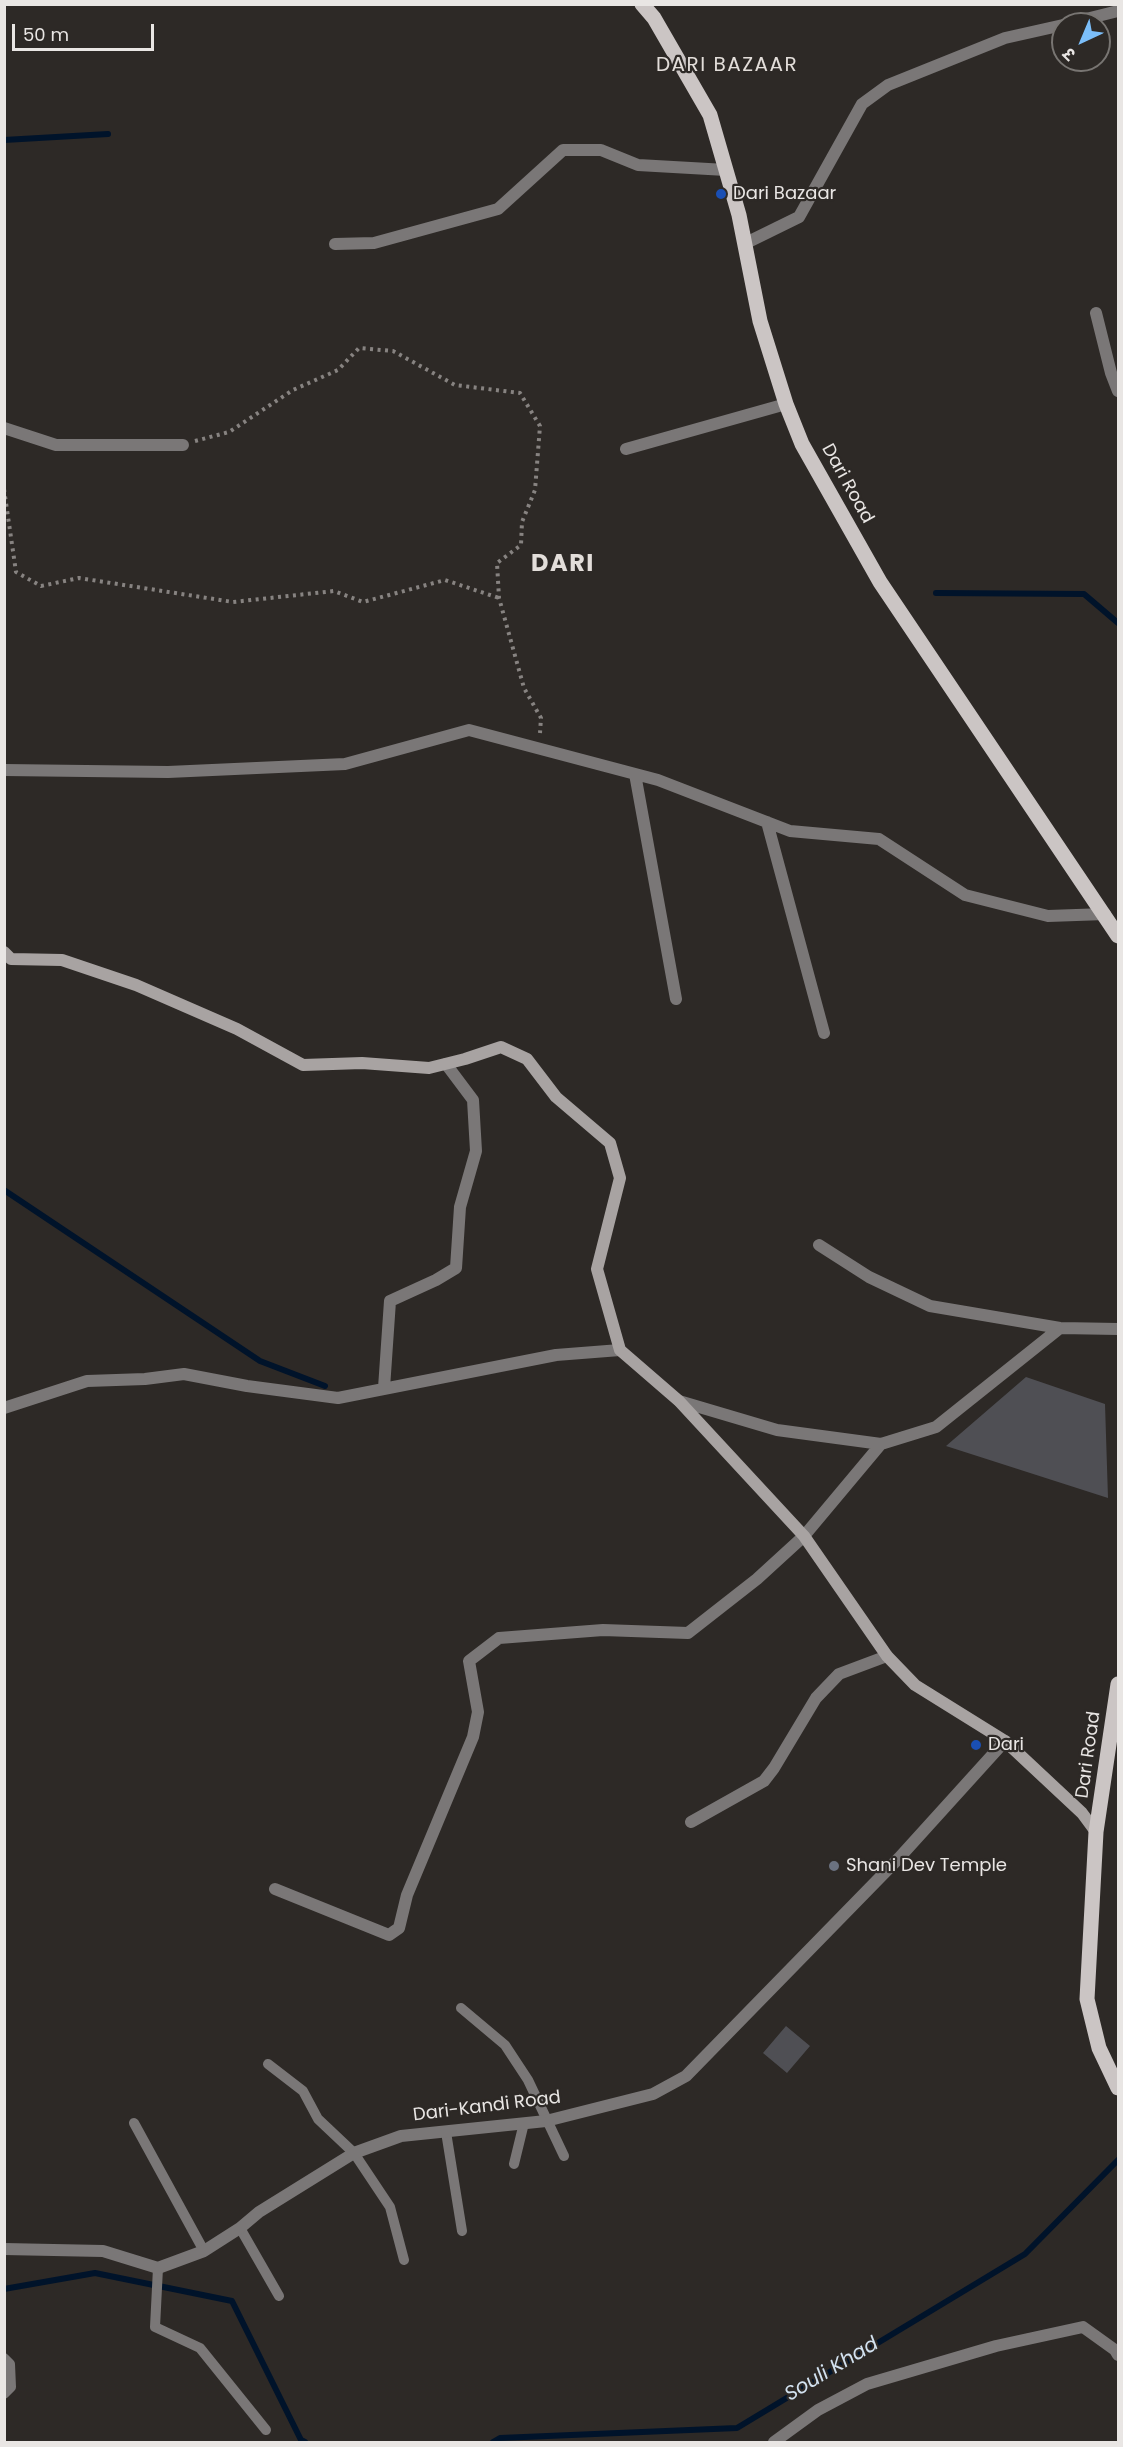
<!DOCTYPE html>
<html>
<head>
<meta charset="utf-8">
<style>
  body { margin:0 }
  #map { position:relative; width:1123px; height:2447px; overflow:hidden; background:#2d2926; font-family:Poppins,"Noto Sans Devanagari",sans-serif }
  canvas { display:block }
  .frame { position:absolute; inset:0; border:6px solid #e9e6e4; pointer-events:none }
  .north { position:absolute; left:1051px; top:12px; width:60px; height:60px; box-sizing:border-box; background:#2d2926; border:2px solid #787572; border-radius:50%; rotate:224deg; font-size:16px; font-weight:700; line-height:24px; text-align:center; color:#e9e6e4 }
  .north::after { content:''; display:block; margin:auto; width:21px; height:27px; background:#7bbef9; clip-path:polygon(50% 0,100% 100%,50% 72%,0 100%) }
  .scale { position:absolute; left:12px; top:24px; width:142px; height:27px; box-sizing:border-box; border:3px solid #e9e6e4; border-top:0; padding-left:8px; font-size:18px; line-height:21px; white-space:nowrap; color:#e9e6e4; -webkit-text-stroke:4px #2d2926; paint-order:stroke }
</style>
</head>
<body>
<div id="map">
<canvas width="1123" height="2447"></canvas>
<div class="frame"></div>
<div class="north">उ</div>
<div class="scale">50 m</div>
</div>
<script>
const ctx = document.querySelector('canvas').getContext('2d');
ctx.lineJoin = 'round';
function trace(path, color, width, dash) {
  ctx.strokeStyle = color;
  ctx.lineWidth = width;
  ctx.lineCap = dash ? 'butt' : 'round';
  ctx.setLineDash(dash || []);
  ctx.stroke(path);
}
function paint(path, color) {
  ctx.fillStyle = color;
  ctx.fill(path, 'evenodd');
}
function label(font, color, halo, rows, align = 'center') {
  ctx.font = font + ' Poppins,sans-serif';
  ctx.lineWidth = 4.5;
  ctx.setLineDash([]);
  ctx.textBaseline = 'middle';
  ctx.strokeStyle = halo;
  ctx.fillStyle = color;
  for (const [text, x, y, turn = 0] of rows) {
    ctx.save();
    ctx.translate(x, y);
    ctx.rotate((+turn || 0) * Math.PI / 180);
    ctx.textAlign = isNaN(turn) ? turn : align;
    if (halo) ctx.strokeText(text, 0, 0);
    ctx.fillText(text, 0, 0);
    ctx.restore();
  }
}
trace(new Path2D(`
  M 4,140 L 108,134
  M 936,593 L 1084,594 L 1118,623
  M 4,1190 L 260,1361 L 325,1386
  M 4,2289 L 95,2273 L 232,2301 L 301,2440 L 305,2442
  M 493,2442 L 500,2438 L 737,2428 L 1025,2254 L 1118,2160`), '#00132a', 6);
paint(new Path2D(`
  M 1026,1377 L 1105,1404 L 1108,1498 L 946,1446 Z
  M 786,2026 L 810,2046 L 787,2073 L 763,2053 Z`), '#4f4f54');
trace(new Path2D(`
  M 195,441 L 229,432 L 293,390 L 338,370 L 359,348 L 393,351 L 455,385 L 520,393 L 540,426 L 535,490 L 522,522 L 521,545 L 497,563 L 499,598 L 524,688 L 541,718 L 540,733
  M 4,489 L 16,572 L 41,586 L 79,578 L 233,602 L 334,591 L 363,602 L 445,580 L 499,598`), '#878381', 4, [3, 4.5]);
trace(new Path2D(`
  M 461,2008 L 505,2045 L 528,2080 L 564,2156
  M 268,2064 L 303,2091 L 318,2119 L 354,2153 L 390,2207 L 404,2260
  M 134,2123 L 204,2251
  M 446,2132 L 462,2231
  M 514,2164 L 524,2123
  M 240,2228 L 279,2296
  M 158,2268 L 155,2327 L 200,2348 L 266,2430
  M 4,2358 L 10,2364 L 11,2387 L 4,2394`), '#7a7777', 10);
trace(new Path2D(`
  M 1066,24 L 1118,11
  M 335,244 L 374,243 L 498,209 L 563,150 L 601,150 L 638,165 L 726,170
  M 744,244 L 799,217 L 862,104 L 888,85 L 1005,38 L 1063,25
  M 1096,313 L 1111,373 L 1118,391
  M 4,428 L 56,445 L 183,445
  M 626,449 L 786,404
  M 4,770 L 168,772 L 345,764 L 469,730 L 658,780 L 790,831 L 879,839 L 965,895 L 1048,916 L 1105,914
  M 635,774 L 676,999
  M 767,822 L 824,1033
  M 819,1245 L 869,1277 L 930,1306 L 1060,1328 L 1118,1329
  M 384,1388 L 390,1301 L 436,1280 L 456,1268 L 460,1207 L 476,1151 L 473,1100 L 446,1064
  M 679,1401 L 777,1430 L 881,1444
  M 4,1408 L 87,1381 L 145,1379 L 184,1374 L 247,1386 L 338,1398 L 556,1355 L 620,1350
  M 691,1822 L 764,1781 L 774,1768 L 816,1698 L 839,1674 L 887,1656
  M 275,1889 L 389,1935 L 399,1928 L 407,1895 L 473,1737 L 478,1712 L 469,1661 L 499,1638 L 603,1630 L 688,1633 L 757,1579 L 804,1536 L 881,1444 L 936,1427 L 1060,1328
  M 4,2249 L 103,2251 L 158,2268 L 204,2251 L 240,2228 L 259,2212 L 354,2153 L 401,2136 L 546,2121 L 653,2094 L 686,2076 L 899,1858 L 1005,1741
  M 774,2442 L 818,2410 L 867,2384 L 996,2346 L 1083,2327 L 1115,2350 L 1118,2355`), '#7a7777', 12);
trace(new Path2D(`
  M 4,952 L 11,959 L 62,960 L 136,985 L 237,1029 L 303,1065 L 362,1063 L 429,1068 L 465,1059 L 501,1047 L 527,1059 L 556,1097 L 610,1143 L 620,1178 L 597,1269 L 620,1350 L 679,1401 L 804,1536 L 887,1656 L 915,1685 L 1005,1741 L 1082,1813 L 1096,1832`), '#a8a3a2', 12);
trace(new Path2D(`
  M 642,4 L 654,18 L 710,115 L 739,215 L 760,321 L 786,404 L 802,444 L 880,582 L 1118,936
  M 1118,1684 L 1096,1832 L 1087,1999 L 1099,2048 L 1118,2088`), '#cbc5c4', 15);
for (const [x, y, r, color] of [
  [721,194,6,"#1a4fb4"],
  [976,1745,6,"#1a4fb4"],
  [834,1866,6,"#6b7280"]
]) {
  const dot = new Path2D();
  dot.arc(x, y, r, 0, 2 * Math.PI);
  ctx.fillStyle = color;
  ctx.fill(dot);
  trace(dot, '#2d2926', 2);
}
label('18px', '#e9e6e4', '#2d2926', [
  ["Dari Bazaar",733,194],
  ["Dari",988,1745],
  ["Shani Dev Temple",846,1866]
], 'left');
label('18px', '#e9e6e4', '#2d2926', [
  ["Dari Road",847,484,61],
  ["Dari Road",1089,1755,-82],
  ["Dari-Kandi Road",487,2107,-7]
]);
ctx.letterSpacing = '1.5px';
label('20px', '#e3deda', '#2d2926', [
  ["DARI BAZAAR",727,66]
]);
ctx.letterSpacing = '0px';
label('italic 20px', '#d3e2f0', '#2d2926', [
  ["Souli Khad",832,2370,-31]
]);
ctx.letterSpacing = '1.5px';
label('bold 24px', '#e3deda', '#2d2926', [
  ["DARI",563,565]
]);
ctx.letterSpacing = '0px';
</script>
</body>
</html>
